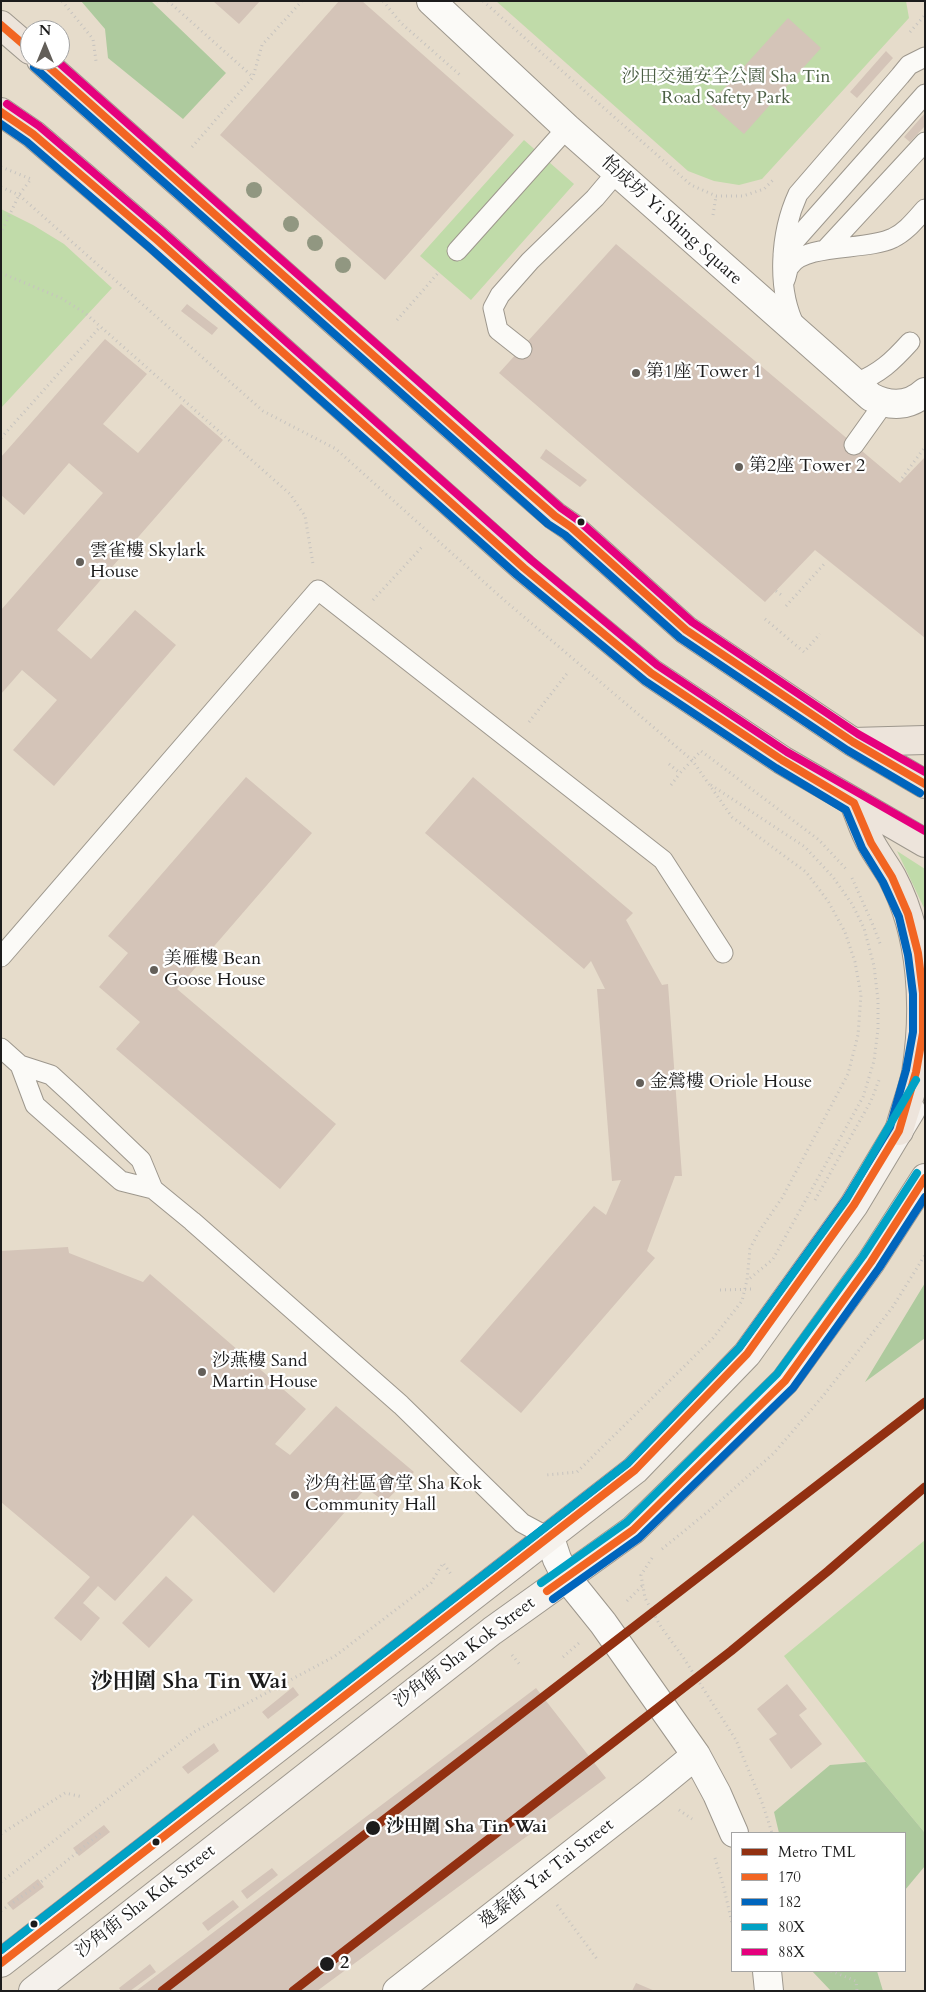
<!DOCTYPE html>
<html>
<head>
<meta charset="utf-8">
<style>
  body { margin:0 }
  #map { position:relative; width:926px; height:1992px; overflow:hidden; background:#e6dccb; font-family:Cardo,serif }
  canvas { display:block }
  .frame { position:absolute; inset:0; border:2px solid #1c1c1c; pointer-events:none }
  .legend { position:absolute; left:731px; top:1832px; width:175px; height:140px; box-sizing:border-box; background:#fff; border:1px solid #a4a4a4; margin:0; padding:6px 9px; list-style:none; font-size:15px; color:#1c1c1c }
  .legend li { display:flex; align-items:center; gap:10px; height:25px }
  .legend b { width:25px; border:1px solid #a4a4a4 }
  .north { position:absolute; left:20px; top:20px; width:50px; height:50px; box-sizing:border-box; background:#fff; border:1px solid #a4a4a4; border-radius:50%; rotate:0deg; font-size:14px; font-weight:700; line-height:20px; text-align:center; color:#1c1c1c }
  .north::after { content:''; display:block; margin:auto; width:18px; height:22px; background:#635f59; clip-path:polygon(50% 0,100% 100%,50% 72%,0 100%) }
</style>
</head>
<body>
<div id="map">
<canvas width="926" height="1992"></canvas>
<div class="frame"></div>
<ul class="legend">
<li><b style="height:6px;background:#923011"></b>Metro TML</li>
<li><b style="height:6px;background:#f26522"></b>170</li>
<li><b style="height:6px;background:#0065bd"></b>182</li>
<li><b style="height:6px;background:#01a2c5"></b>80X</li>
<li><b style="height:6px;background:#e5007d"></b>88X</li>
</ul>
<div class="north">N</div>
</div>
<script>
const ctx = document.querySelector('canvas').getContext('2d');
ctx.lineJoin = 'round';
function paint(path, color) {
  ctx.fillStyle = color;
  ctx.fill(path, 'evenodd');
}
function trace(path, color, width, dash) {
  ctx.strokeStyle = color;
  ctx.lineWidth = width;
  ctx.lineCap = dash ? 'butt' : 'round';
  ctx.setLineDash(dash || []);
  ctx.stroke(path);
}
function label(font, color, halo, rows, align = 'center') {
  ctx.font = font + ' Cardo,"Noto Serif TC",serif';
  ctx.lineWidth = 4.5;
  ctx.setLineDash([]);
  ctx.textBaseline = 'middle';
  ctx.strokeStyle = halo;
  ctx.fillStyle = color;
  for (const [text, x, y, turn = 0] of rows) {
    ctx.save();
    ctx.translate(x, y);
    ctx.rotate((+turn || 0) * Math.PI / 180);
    ctx.textAlign = isNaN(turn) ? turn : align;
    if (halo) ctx.strokeText(text, 0, 0);
    ctx.fillText(text, 0, 0);
    ctx.restore();
  }
}
paint(new Path2D(`
  M 496,1 L 906,1 L 909,18 L 762,179 L 739,185 L 714,181 L 688,171 Z
  M 524,140 L 574,184 L 471,300 L 420,256 Z
  M 1,209 L 33,225 L 64,244 L 112,288 L 1,408 Z
  M 897,851 L 925,869 L 925,910 Z
  M 925,1540 L 925,1833 L 866,1762 L 784,1656 Z`), '#c0dba9');
paint(new Path2D(`
  M 81,1 L 151,1 L 226,73 L 183,119 L 108,58 L 105,29 Z
  M 925,1283 L 925,1338 L 865,1382 Z
  M 866,1762 L 925,1833 L 925,1866 L 905,1890 L 905,1833 L 779,1833 L 774,1812 L 830,1765 Z
  M 812,1971 L 877,1971 L 883,1991 L 831,1991 Z`), '#aeca9e');
paint(new Path2D(`
  M 213,1 L 260,1 L 239,24 Z
  M 339,1 L 362,1 L 514,135 L 385,280 L 220,135 Z
  M 788,18 L 821,48 L 744,134 L 710,104 Z
  M 886,51 L 893,58 L 857,98 L 850,92 Z
  M 925,113 L 925,126 L 910,142 L 904,137 Z
  M 616,244 L 900,483 L 925,457 L 925,638 L 815,550 L 765,602 L 499,373 Z
  M 187,304 L 218,328 L 212,335 L 181,311 Z
  M 105,339 L 147,374 L 103,424 L 138,453 L 181,404 L 223,440 L 57,630 L 91,659 L 135,610 L 176,645 L 54,786 L 13,750 L 57,700 L 22,670 L 1,694 L 1,610 L 103,493 L 69,463 L 24,515 L 1,495 L 1,457 Z
  M 546,449 L 587,480 L 580,487 L 540,458 Z
  M 246,777 L 312,833 L 177,989 L 336,1124 L 280,1189 L 116,1049 L 140,1022 L 99,987 L 128,953 L 108,936 Z
  M 473,777 L 633,913 L 626,920 L 662,985 L 668,984 L 682,1176 L 675,1176 L 647,1251 L 655,1258 L 521,1413 L 460,1361 L 594,1206 L 606,1215 L 621,1180 L 612,1181 L 597,989 L 605,989 L 591,961 L 584,969 L 425,833 Z
  M 68,1247 L 69,1253 L 143,1282 L 150,1274 L 306,1409 L 275,1444 L 290,1455 L 336,1406 L 414,1472 L 385,1502 L 366,1488 L 274,1593 L 193,1515 L 115,1601 L 98,1586 L 83,1603 L 100,1618 L 81,1641 L 54,1618 L 90,1577 L 1,1502 L 1,1251 Z
  M 166,1576 L 193,1600 L 149,1648 L 122,1623 Z
  M 787,1684 L 807,1709 L 799,1715 L 822,1744 L 791,1769 L 769,1739 L 777,1734 L 757,1709 Z
  M 293,1687 L 299,1695 L 268,1719 L 262,1712 Z
  M 536,1688 L 606,1778 L 317,1991 L 136,1991 Z
  M 214,1743 L 219,1751 L 188,1774 L 182,1767 Z
  M 104,1825 L 110,1832 L 79,1856 L 73,1848 Z
  M 272,1868 L 278,1875 L 247,1899 L 241,1891 Z
  M 38,1879 L 44,1887 L 13,1910 L 7,1903 Z
  M 233,1900 L 239,1907 L 208,1931 L 202,1923 Z
  M 150,1964 L 156,1972 L 130,1991 L 121,1991 L 119,1988 Z
  M 636,1983 L 655,1991 L 632,1991 Z`), '#d4c4b8');
const service = new Path2D(`
  M 825,250 L 925,142
  M 457,251 L 567,128
  M 783,254 L 925,94
  M 785,280 C 787,276 787,269 790,266 C 805,243 867,251 893,238 C 906,232 915,220 925,209
  M 796,328 C 776,289 780,233 798,194 L 900,76 L 909,65 L 925,57
  M 522,349 L 498,330 L 493,308 L 500,295 L 530,261 L 595,198 L 617,172
  M 856,383 C 880,373 892,362 910,342
  M 854,445 L 884,403
  M 1,957 L 318,590 L 663,860 L 723,953
  M 1,1048 L 20,1065 L 51,1075 L 75,1097 L 141,1160 L 153,1189
  M 20,1065 L 35,1105 L 121,1181 L 153,1189 L 192,1221 L 401,1405 L 522,1523 L 550,1538`);
const minor = new Path2D(`
  M 431,1 L 567,128 L 871,397 C 890,407 909,407 925,392`);
const tertiary = new Path2D(`
  M 550,1538 L 557,1559 L 566,1577 L 603,1623 L 696,1755 L 717,1794 L 734,1833
  M 767,1971 L 769,1991
  M 397,1991 L 651,1792 L 696,1755`);
const secondary = new Path2D(`
  M 1,1963 L 635,1470 L 747,1354 L 854,1205 L 911,1110
  M 33,1991 L 492,1631 L 633,1530 L 785,1381 L 871,1262 L 925,1178`);
const primary = new Path2D(`
  M 1,25 L 30,50
  M 41,60 L 508,475 L 555,516 L 571,527 L 686,630 L 853,742 L 925,784
  M 1,112 L 33,134 L 157,240 L 524,568 L 651,673 L 782,760 L 925,843
  M 853,742 L 925,740
  M 854,803 C 860,817 864,832 872,845 C 878,856 886,866 892,877 C 923,935 926,1009 916,1073 C 912,1092 904,1111 899,1131`);
trace(service, '#9d978d', 21);
trace(minor, '#9d978d', 30);
trace(tertiary, '#9d978d', 30);
trace(secondary, '#9d978d', 30);
trace(primary, '#9d978d', 30);
trace(new Path2D(`
  M 62,1 L 93,39 L 96,61
  M 168,1 L 253,77
  M 383,1 L 401,23 L 460,75
  M 483,1 L 691,185 L 716,196 L 743,196 L 764,189 L 773,180
  M 910,32 L 925,15
  M 192,147 L 253,77 L 262,45 L 302,1
  M 1,167 L 31,179 L 19,195 L 1,233
  M 1,187 L 19,195 L 263,411 L 336,449 L 504,600 L 692,760 L 732,817 L 806,872 L 828,901 L 845,932 L 855,962 L 861,995 L 858,1035 L 848,1074 L 782,1198 L 758,1233 L 750,1249 L 747,1280 L 742,1301 L 713,1338 L 577,1472 L 546,1475
  M 713,215 L 716,196
  M 1,273 L 61,298 L 85,313 L 290,494 L 305,516 L 313,564
  M 397,320 L 439,272
  M 1,438 L 100,327
  M 902,478 L 925,447
  M 776,591 L 784,597
  M 373,600 L 422,547
  M 786,606 L 826,562
  M 765,619 L 804,652 L 820,634
  M 529,722 L 569,671
  M 669,764 L 680,773 L 701,751 L 819,840 L 848,871
  M 671,785 L 680,773
  M 711,785 L 805,847 L 833,877 L 852,904 L 864,928 L 874,966 L 878,1000 L 878,1029 L 874,1061 L 863,1097 L 773,1259 L 748,1280
  M 852,878 L 873,925 L 881,946
  M 815,1200 L 871,1101 L 879,1080
  M 720,1290 L 754,1289
  M 662,1549 L 710,1510 L 774,1453 L 823,1396 L 892,1308 L 925,1255
  M 652,1558 L 641,1575 L 645,1598 L 661,1627 L 683,1657 L 736,1740 L 763,1805 L 772,1833
  M 627,1601 L 642,1586
  M 512,1655 L 521,1666
  M 563,1657 L 579,1643
  M 679,1810 L 692,1819
  M 1,1834 L 65,1793 L 83,1797
  M 715,1858 L 724,1888 L 732,1923
  M 1,1882 L 194,1732 L 335,1656 L 431,1583 L 443,1563 L 451,1574
  M 557,1905 L 597,1959
  M 1,1911 L 31,1890 L 102,1832
  M 831,1971 L 856,1981 L 857,1991`), '#c6c3bf', 3, [1, 4]);
trace(service, '#fbfaf7', 19);
trace(minor, '#fbfaf7', 28);
trace(tertiary, '#fbfaf7', 28);
trace(secondary, '#f5f1ec', 28);
trace(primary, '#ede4db', 28);
trace(new Path2D(`
  M 1,25 L 30,50
  M 41,60 L 508,475 L 555,516 L 571,527 L 686,630 L 853,742 L 925,784
  M 1,112 L 33,134 L 157,240 L 524,568 L 651,673 L 782,760 L 854,803 L 871,843 L 892,877 L 908,914 L 918,953 L 923,993 L 923,1033 L 916,1072 L 899,1131 L 854,1205 L 747,1354 L 635,1470 L 1,1963
  M 547,1591 L 633,1530 L 785,1381 L 871,1262 L 925,1178`), '#f26522', 8);
trace(new Path2D(`
  M 34,67 L 501,482 L 548,524 L 565,535 L 680,638 L 847,750 L 920,793
  M 1,124 L 27,142 L 150,248 L 517,575 L 645,681 L 776,768 L 846,810 L 862,848 L 883,882 L 899,917 L 908,955 L 913,994 L 913,1032 L 906,1070 L 890,1127 L 846,1199 L 739,1348 L 628,1463 L 1,1950
  M 553,1599 L 639,1538 L 793,1388 L 879,1268 L 925,1197`), '#0065bd', 8);
trace(new Path2D(`
  M 541,1583 L 627,1522 L 777,1374 L 863,1256 L 917,1173
  M 1,1950 L 628,1463 L 739,1348 L 846,1200 L 916,1080`), '#01a2c5', 8);
trace(new Path2D(`
  M 56,60 L 515,467 L 561,508 L 578,520 L 692,622 L 858,734 L 925,772
  M 7,104 L 39,126 L 163,232 L 531,560 L 657,665 L 787,752 L 925,831`), '#e5007d', 8);
trace(new Path2D(`
  M 162,1991 L 925,1402
  M 293,1991 L 731,1651 L 828,1571 L 925,1487`), '#923011', 9);
ctx.fillStyle = '#919781';
for (const [x, y] of [
  [254,190],
  [291,224],
  [315,243],
  [343,265]
]) {
  ctx.beginPath();
  ctx.arc(x, y, 8, 0, 2 * Math.PI);
  ctx.fill();
}
for (const [x, y, r, color] of [
  [636,373,5,"#635f59"],
  [739,467,5,"#635f59"],
  [581,522,4.5,"#1c1c1c"],
  [80,562,5,"#635f59"],
  [154,970,5,"#635f59"],
  [640,1083,5,"#635f59"],
  [202,1372,5,"#635f59"],
  [295,1495,5,"#635f59"],
  [373,1828,8,"#1c1c1c"],
  [156,1842,4.5,"#1c1c1c"],
  [34,1924,4.5,"#1c1c1c"],
  [327,1964,8,"#1c1c1c"]
]) {
  const dot = new Path2D();
  dot.arc(x, y, r, 0, 2 * Math.PI);
  ctx.fillStyle = color;
  ctx.fill(dot);
  trace(dot, '#fff', 2);
}
label('18px', '#4b5f44', '#fff', [
  ["沙田交通安全公園 Sha Tin",726,78],
  ["Road Safety Park",726,99]
]);
label('18px', '#1c1c1c', '#fff', [
  ["怡成坊 Yi Shing Square",671,221,42],
  ["沙角街 Sha Kok Street",465,1653,-37],
  ["逸泰街 Yat Tai Street",547,1874,-38],
  ["沙角街 Sha Kok Street",146,1902,-38]
]);
label('18px', '#1c1c1c', '#fff', [
  ["第1座 Tower 1",646,373],
  ["第2座 Tower 2",749,467],
  ["雲雀樓 Skylark",90,552],
  ["House",90,573],
  ["美雁樓 Bean",164,960],
  ["Goose House",164,981],
  ["金鶯樓 Oriole House",650,1083],
  ["沙燕樓 Sand",212,1362],
  ["Martin House",212,1383],
  ["沙角社區會堂 Sha Kok",305,1485],
  ["Community Hall",305,1506]
], 'left');
label('bold 18px', '#1c1c1c', '#fff', [
  ["沙田圍 Sha Tin Wai",386,1828],
  ["2",340,1964]
], 'left');
label('bold 22px', '#1c1c1c', '#fff', [
  ["沙田圍 Sha Tin Wai",189,1683]
]);
</script>
</body>
</html>
